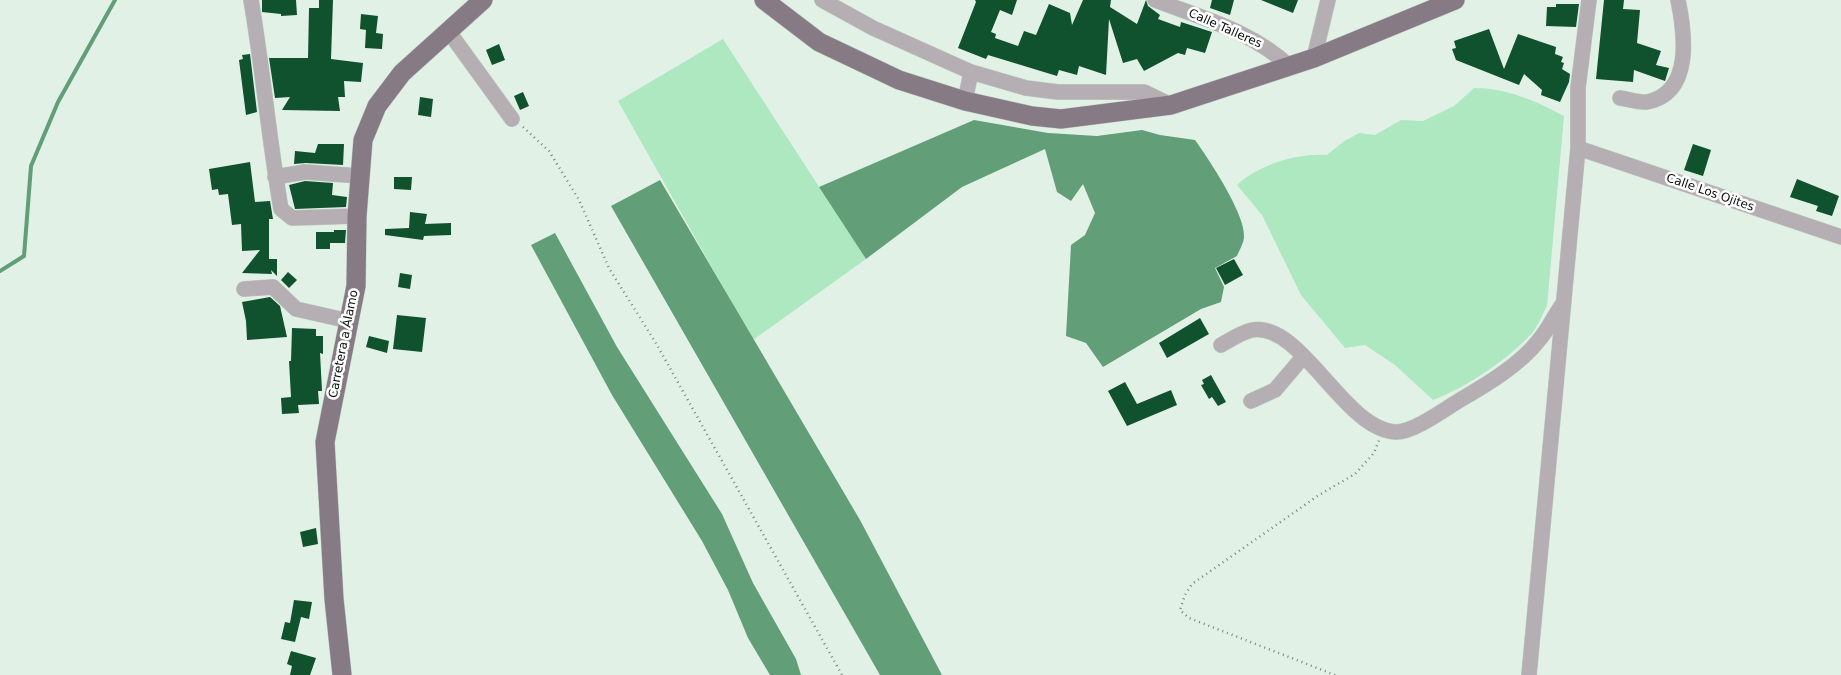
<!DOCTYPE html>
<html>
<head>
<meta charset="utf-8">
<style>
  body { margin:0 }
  canvas { display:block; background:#e2f1e6 }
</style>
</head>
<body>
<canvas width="1841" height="675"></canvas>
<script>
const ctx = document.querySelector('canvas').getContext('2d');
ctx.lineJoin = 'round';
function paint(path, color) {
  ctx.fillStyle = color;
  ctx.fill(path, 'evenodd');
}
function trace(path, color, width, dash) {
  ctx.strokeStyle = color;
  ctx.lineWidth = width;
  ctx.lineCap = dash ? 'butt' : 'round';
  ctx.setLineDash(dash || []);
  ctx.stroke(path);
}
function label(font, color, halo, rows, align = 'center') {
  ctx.font = font + ' "DejaVu Sans",sans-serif';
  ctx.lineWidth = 5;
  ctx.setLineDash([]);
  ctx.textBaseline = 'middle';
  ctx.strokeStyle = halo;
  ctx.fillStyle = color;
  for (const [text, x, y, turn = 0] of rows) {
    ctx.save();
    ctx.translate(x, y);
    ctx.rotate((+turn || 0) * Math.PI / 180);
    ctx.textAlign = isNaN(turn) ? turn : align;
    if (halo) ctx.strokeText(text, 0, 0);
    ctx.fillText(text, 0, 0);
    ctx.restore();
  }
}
paint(new Path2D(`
  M 723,39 L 866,259 L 753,340 L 618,101 Z
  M 1474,88 C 1507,88 1536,101 1564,116 L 1547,306 C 1542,315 1538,326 1532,333 C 1509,359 1465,388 1433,400 L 1395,365 L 1365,345 L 1345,348 L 1301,295 L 1262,215 L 1237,185 C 1260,164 1297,153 1327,155 L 1343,142 L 1359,133 L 1375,135 L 1401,120 L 1423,121 L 1454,106 Z`), '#ade8c0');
paint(new Path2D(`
  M 974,120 L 1048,133 L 1097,136 L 1142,130 L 1160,135 L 1195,140 C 1208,158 1247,216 1244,238 C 1243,244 1239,251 1237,256 L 1215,268 L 1224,287 L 1221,302 L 1201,309 L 1103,367 L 1086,343 L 1066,336 L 1071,245 L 1085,235 L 1095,213 L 1083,184 L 1071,201 L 1057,192 L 1045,149 L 962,187 L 866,259 L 819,187 Z
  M 660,180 L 860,520 L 942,675 L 880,675 L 611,206 Z
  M 555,233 L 617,347 L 722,514 L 753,583 L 796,659 L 801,675 L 770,675 L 748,638 L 728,590 L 702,541 L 612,395 L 531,245 Z`), '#629e77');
trace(new Path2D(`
  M 0,271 L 24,256 L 31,166 L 58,102 L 115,0`), '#629e77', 4);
paint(new Path2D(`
  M 262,0 L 296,0 L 297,15 L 281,16 L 281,14 L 262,12 Z
  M 319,0 L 333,0 L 331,59 L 363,63 L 361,82 L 344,81 L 345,97 L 338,97 L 340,111 L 282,110 L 290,97 L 275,98 L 269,58 L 308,58 L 309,8 L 319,8 Z
  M 975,0 L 1017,0 L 1012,15 L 1000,10 L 991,32 L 996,34 L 995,38 L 1018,46 L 1024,31 L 1036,35 L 1049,4 L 1070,13 L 1072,25 L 1083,0 L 1111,0 L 1110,7 L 1137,24 L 1146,0 L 1148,6 L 1160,15 L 1158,19 L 1180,27 L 1181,22 L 1212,32 L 1205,53 L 1187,48 L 1185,55 L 1178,53 L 1144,71 L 1137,59 L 1123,63 L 1109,19 L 1106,75 L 1079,66 L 1077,75 L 1059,70 L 1057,76 L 988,55 L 986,59 L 958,48 L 976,2 Z
  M 1212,0 L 1234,0 L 1230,15 L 1210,8 Z
  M 1261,0 L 1298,0 L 1293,13 Z
  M 1604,0 L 1624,0 L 1623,9 L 1640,10 L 1637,43 L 1661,51 L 1656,65 L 1669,68 L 1665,81 L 1634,70 L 1633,82 L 1596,79 Z
  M 1556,4 L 1579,4 L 1576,27 L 1546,26 L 1547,7 L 1556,7 Z
  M 361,14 L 378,16 L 376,33 L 383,34 L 382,49 L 365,48 L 366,30 L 360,29 Z
  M 1489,29 L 1504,69 L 1518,34 L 1556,47 L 1555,54 L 1563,57 L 1561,62 L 1564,63 L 1562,69 L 1570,74 L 1569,82 L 1560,102 L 1541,95 L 1542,90 L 1524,74 L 1519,85 L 1456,60 L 1452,49 L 1456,48 L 1454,41 Z
  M 499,44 L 505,60 L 492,65 L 486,50 Z
  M 250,54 L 257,112 L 246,115 L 239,60 L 243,59 L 242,55 Z
  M 523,92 L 529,106 L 520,110 L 514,96 Z
  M 420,97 L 433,99 L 431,117 L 418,115 Z
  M 318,144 L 344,144 L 343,165 L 306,163 L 294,164 L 295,151 L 315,153 Z
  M 1693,144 L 1711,150 L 1703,176 L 1684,170 Z
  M 250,162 L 255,202 L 270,201 L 273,219 L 269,219 L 269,259 L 277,259 L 277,276 L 271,270 L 272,274 L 242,273 L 260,250 L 242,251 L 241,224 L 232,225 L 228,194 L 219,195 L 218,189 L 212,190 L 209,169 Z
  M 394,177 L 412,177 L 411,190 L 394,189 Z
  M 1797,179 L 1839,196 L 1832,216 L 1816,211 L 1818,206 L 1790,197 Z
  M 305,181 L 333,183 L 332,195 L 347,197 L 346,207 L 295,209 L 289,185 Z
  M 410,212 L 427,214 L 425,224 L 451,223 L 451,235 L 424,236 L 423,240 L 385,235 L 385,229 L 409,228 Z
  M 334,230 L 346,230 L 345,243 L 330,243 L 330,249 L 316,249 L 316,232 L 334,232 Z
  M 1234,259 L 1243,275 L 1225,285 L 1216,268 Z
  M 288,272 L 297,280 L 289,288 L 281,280 Z
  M 400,273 L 412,275 L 410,289 L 398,287 Z
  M 270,297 L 280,306 L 287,337 L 247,340 L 246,321 L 242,302 Z
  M 397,315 L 426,318 L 422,352 L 393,349 Z
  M 1200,318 L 1209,334 L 1167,358 L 1159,343 Z
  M 292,328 L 316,329 L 316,336 L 323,336 L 323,354 L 320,353 L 322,391 L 318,391 L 319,404 L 298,405 L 299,413 L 282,414 L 281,398 L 291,397 L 289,361 L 291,361 Z
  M 369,336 L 389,341 L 387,353 L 366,347 Z
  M 1211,375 L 1226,402 L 1218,406 L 1212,397 L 1209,399 L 1201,385 L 1204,384 L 1202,380 Z
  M 1125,382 L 1137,404 L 1171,390 L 1177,405 L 1127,426 L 1108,391 Z
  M 316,528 L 318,544 L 303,547 L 300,532 Z
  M 294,600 L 312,602 L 309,619 L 301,617 L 295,642 L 281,639 L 285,622 L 290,623 Z
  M 291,651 L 316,658 L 310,675 L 290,675 L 292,666 L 287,664 Z`), '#10512e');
const minor = new Path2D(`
  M 251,0 C 263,70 269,140 281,209 L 292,218 L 357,216
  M 822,0 L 873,28 L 971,72 L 1026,88 L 1058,92 L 1144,92 L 1171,105
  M 1155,0 C 1202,18 1254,32 1290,67
  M 449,32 L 512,119
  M 1314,58 L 1328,0
  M 1620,98 C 1628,99 1639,103 1647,102 C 1693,93 1685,34 1678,0
  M 965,101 L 971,72
  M 1578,148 L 1841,237
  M 275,177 L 305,172 L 360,176
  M 244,289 L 273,287 L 296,309 L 349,321
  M 1221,345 C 1230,340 1242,332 1252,330 C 1301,321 1344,430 1396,432 C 1414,432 1445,409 1460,400 C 1486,385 1521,364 1539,340 C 1548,330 1554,316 1562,305
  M 1251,401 L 1275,390 L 1303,357
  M 1529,675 L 1578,148 L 1578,88 L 1589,0`);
const major = new Path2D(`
  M 764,0 L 819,42 L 899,80 L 965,101 L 1032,116 L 1061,119 L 1171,105 L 1314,58 L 1455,0
  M 342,675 L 334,599 L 325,442 L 356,286 L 357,216 L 363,140 L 377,106 L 402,73 L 483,0`);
trace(minor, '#bfcdc3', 16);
trace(major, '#bfcdc3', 20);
trace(new Path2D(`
  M 523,127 L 549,151 L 579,200 L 609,268 L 657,345 L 842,675
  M 1335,675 L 1189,618 L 1180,610 L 1185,595 L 1192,584 L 1319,495 L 1355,474 L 1374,453 L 1379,440`), '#7a847d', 2.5, [1, 4]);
trace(minor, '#b5afb4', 15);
trace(major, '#867b84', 19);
label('12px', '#0a0f0b', '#fff', [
  ["Calle Talleres",1225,29,24],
  ["Calle Los Ojites",1710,193,19],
  ["Carretera a Álamo",344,344,-79]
]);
</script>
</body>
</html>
